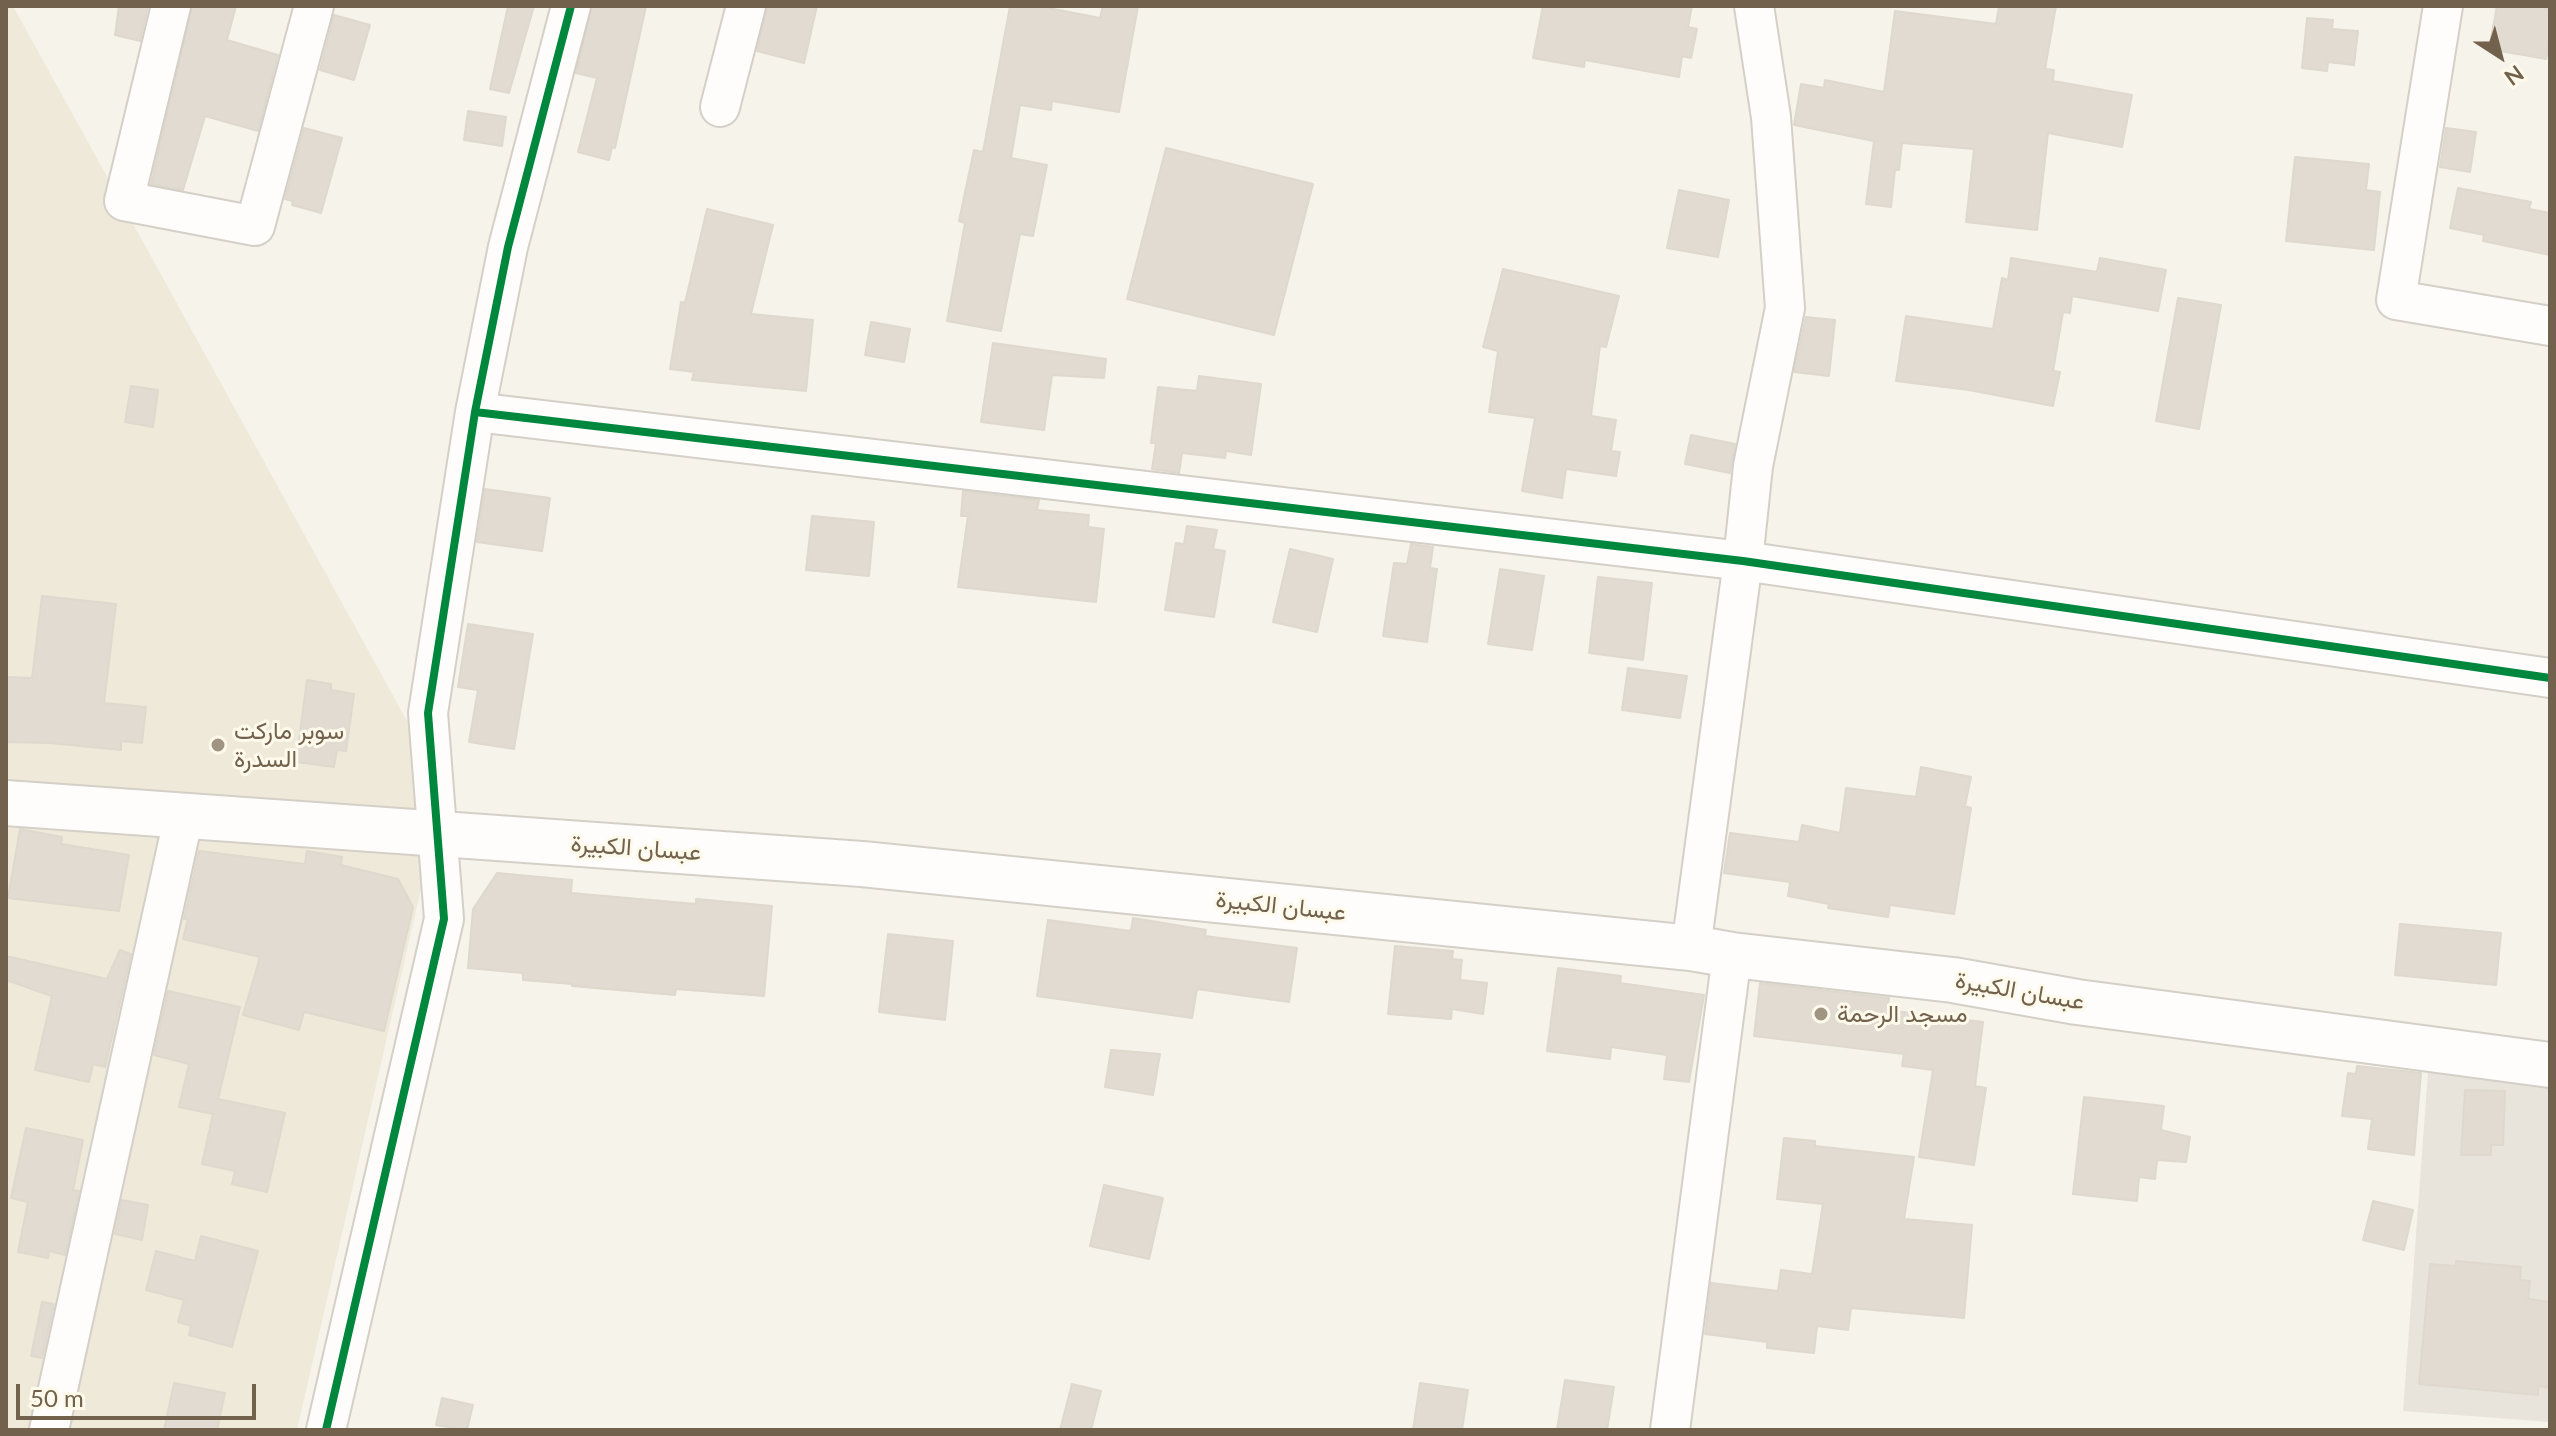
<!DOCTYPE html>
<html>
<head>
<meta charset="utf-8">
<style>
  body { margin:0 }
  #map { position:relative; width:2556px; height:1436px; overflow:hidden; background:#f6f3ea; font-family:Lato,sans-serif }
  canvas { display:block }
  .frame { position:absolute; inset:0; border:8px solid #72614c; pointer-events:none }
  .north { position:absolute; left:2460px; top:16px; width:80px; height:80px; -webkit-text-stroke:6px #fefaeb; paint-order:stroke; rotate:144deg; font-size:22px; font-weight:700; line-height:32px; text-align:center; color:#72614c }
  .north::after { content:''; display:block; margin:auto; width:28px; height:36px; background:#72614c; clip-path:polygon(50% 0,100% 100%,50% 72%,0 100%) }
  .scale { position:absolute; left:16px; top:1384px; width:240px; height:36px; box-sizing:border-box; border:4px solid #72614c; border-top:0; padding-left:10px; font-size:24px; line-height:28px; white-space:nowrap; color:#72614c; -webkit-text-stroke:6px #fefaeb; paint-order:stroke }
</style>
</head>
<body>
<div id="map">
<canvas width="2556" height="1436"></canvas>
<div class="frame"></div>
<div class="north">N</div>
<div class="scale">50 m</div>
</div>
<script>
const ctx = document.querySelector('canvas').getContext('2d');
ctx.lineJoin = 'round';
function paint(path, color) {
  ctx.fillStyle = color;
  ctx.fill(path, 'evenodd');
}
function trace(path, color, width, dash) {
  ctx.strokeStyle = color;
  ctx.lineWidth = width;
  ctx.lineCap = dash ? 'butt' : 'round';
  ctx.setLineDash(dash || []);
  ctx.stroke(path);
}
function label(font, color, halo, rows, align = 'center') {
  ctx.font = font + ' Lato,Vazirmatn,sans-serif';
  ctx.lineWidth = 6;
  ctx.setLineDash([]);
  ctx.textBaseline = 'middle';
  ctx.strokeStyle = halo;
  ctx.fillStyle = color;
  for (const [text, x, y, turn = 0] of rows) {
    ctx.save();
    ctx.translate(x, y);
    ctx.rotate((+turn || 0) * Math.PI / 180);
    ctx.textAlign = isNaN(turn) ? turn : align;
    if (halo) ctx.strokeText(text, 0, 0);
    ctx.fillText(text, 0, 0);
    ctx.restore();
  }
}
paint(new Path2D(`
  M 6,6 L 13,6 L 444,788 L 297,1430 L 6,1430 Z`), '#efe9d9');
paint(new Path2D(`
  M 2428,1072 L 2550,1088 L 2550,1422 L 2403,1411 Z`), '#e8e4db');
const building = new Path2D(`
  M 119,6 L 148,6 L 140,41 L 115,35 Z
  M 192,6 L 236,6 L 227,40 L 278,55 L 258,131 L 205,116 L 183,190 L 151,184 Z
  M 508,6 L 534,6 L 509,93 L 490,89 Z
  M 592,6 L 646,6 L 615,148 L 612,147 L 609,160 L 578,152 L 597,78 L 576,73 Z
  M 767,6 L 817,6 L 804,63 L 757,51 Z
  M 1010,6 L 1038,6 L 1100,18 L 1103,6 L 1138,6 L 1119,112 L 1052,101 L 1051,110 L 1020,105 L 1011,158 L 1047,165 L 1033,236 L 1020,234 L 1001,331 L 947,321 L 965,223 L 959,221 L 974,150 L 983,152 Z
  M 1543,6 L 1692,6 L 1688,27 L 1697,29 L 1691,58 L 1682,56 L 1679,77 L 1585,60 L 1584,67 L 1533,58 Z
  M 1999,6 L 2056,6 L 2045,69 L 2054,70 L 2053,81 L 2132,95 L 2122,147 L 2048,133 L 2037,230 L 1966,222 L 1974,149 L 1902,143 L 1899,170 L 1895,170 L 1891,207 L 1866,204 L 1874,141 L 1794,125 L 1801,84 L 1824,88 L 1825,80 L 1884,92 L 1895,11 L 1996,24 Z
  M 2497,6 L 2533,6 L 2550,9 L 2550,38 L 2546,59 L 2489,49 Z
  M 334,15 L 370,25 L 354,80 L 320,70 Z
  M 2307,18 L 2333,20 L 2332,29 L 2358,31 L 2354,65 L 2328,62 L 2327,71 L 2302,68 Z
  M 468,111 L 506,117 L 502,146 L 464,140 Z
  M 304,128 L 342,138 L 321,213 L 292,205 L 293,201 L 285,199 Z
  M 2446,128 L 2476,132 L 2470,172 L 2440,167 Z
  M 1166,148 L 1313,184 L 1274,335 L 1127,299 Z
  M 2295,157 L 2369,164 L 2366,190 L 2380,192 L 2374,250 L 2286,241 Z
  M 2458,188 L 2531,202 L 2529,209 L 2550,213 L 2550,255 L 2483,241 L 2484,235 L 2450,228 Z
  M 1679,190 L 1729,200 L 1718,257 L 1667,248 Z
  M 707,209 L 773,225 L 751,314 L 813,320 L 806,391 L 692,380 L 694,372 L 670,369 L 681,302 L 685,303 Z
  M 2011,258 L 2097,272 L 2100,258 L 2166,270 L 2158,311 L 2072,296 L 2070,313 L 2063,312 L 2053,371 L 2060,372 L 2053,406 L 1969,390 L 1896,381 L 1906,316 L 1993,329 L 2002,278 L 2008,280 Z
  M 1503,269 L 1619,296 L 1606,347 L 1600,346 L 1591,416 L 1616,420 L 1611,451 L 1620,452 L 1616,476 L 1566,469 L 1562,498 L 1522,491 L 1535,418 L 1489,412 L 1498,351 L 1483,347 Z
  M 2178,298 L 2221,305 L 2199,429 L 2156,421 Z
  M 1806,317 L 1835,320 L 1829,376 L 1794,372 Z
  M 871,322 L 910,329 L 904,362 L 865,355 Z
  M 993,343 L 1106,359 L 1104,378 L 1052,375 L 1044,430 L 981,422 Z
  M 1199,376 L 1261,384 L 1251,455 L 1226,451 L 1225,458 L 1182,453 L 1179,473 L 1152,469 L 1156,443 L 1151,443 L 1158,387 L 1197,391 Z
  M 131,386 L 158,390 L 153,427 L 125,422 Z
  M 1691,435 L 1735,444 L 1730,473 L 1685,464 Z
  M 485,489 L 550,498 L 542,551 L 477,542 Z
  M 963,491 L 1039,500 L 1037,510 L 1089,515 L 1088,527 L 1104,529 L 1096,602 L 958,587 L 968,516 L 961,516 Z
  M 812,516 L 874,522 L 869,576 L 806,570 Z
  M 1187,526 L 1217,530 L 1213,549 L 1225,551 L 1214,617 L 1165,610 L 1176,543 L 1184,544 Z
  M 1411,544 L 1433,547 L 1430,568 L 1437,569 L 1427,642 L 1383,636 L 1394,563 L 1407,564 Z
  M 1290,549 L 1333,559 L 1317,632 L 1273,622 Z
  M 1500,569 L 1544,576 L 1532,650 L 1488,644 Z
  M 1598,577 L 1652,583 L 1643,660 L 1589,653 Z
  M 42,596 L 116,604 L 104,703 L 146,707 L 142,743 L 121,741 L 121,750 L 50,743 L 6,742 L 6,677 L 32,678 Z
  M 468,624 L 533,634 L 514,749 L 469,742 L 478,690 L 458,687 Z
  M 1628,668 L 1687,676 L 1680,718 L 1622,710 Z
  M 307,680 L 331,684 L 331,690 L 354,694 L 346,751 L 337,750 L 334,767 L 296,762 Z
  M 1921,767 L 1971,777 L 1965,806 L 1971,808 L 1954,914 L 1890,905 L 1888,917 L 1828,908 L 1829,904 L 1788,896 L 1790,882 L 1724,873 L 1730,833 L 1799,842 L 1802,825 L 1840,833 L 1846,788 L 1916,797 Z
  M 20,829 L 62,837 L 61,844 L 129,855 L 119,911 L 8,898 Z
  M 199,851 L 305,864 L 307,851 L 342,857 L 341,865 L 398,879 L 413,907 L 384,1031 L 304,1012 L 299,1030 L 243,1015 L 260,957 L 183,939 L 188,919 L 184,919 Z
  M 497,873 L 572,880 L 571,893 L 696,904 L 696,899 L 772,906 L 764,996 L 676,989 L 675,995 L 572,986 L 572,984 L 523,980 L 523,973 L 468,968 L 473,909 Z
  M 1133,918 L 1206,930 L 1205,936 L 1297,948 L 1289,1002 L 1197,989 L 1192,1018 L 1037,996 L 1048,920 L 1131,931 Z
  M 2400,924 L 2501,933 L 2496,985 L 2395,975 Z
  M 888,934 L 953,941 L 945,1020 L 879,1012 Z
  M 1395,946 L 1453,951 L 1452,959 L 1462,960 L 1460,980 L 1487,983 L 1483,1014 L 1452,1009 L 1451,1019 L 1388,1014 Z
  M 120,950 L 131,954 L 105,1067 L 93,1064 L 89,1082 L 35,1070 L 52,996 L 6,980 L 6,956 L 107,979 Z
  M 1558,968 L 1621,976 L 1620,983 L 1704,995 L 1689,1082 L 1664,1079 L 1667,1055 L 1611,1047 L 1610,1059 L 1547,1051 Z
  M 1760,983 L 1889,998 L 1887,1010 L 1983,1022 L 1975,1086 L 1986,1088 L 1974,1165 L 1919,1157 L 1933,1070 L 1902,1066 L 1904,1054 L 1754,1036 Z
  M 168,991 L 240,1007 L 218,1099 L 285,1113 L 267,1192 L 232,1184 L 235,1171 L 202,1164 L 213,1114 L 179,1107 L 189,1064 L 154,1055 Z
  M 1111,1050 L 1160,1054 L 1153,1095 L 1105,1087 Z
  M 2357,1066 L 2421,1073 L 2414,1155 L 2368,1149 L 2372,1119 L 2342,1116 L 2348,1073 L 2356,1074 Z
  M 2465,1090 L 2505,1091 L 2503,1145 L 2491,1145 L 2491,1155 L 2461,1155 Z
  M 2084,1097 L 2164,1106 L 2161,1130 L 2190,1137 L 2186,1162 L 2157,1160 L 2155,1179 L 2139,1177 L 2137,1201 L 2073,1194 Z
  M 26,1128 L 83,1140 L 73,1190 L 79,1191 L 65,1255 L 49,1251 L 48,1258 L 18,1252 L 28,1202 L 11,1198 Z
  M 1784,1138 L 1815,1141 L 1815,1146 L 1914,1157 L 1904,1219 L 1972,1225 L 1964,1318 L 1851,1308 L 1848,1330 L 1817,1326 L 1814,1353 L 1767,1348 L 1767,1342 L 1705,1334 L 1711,1283 L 1778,1291 L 1781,1270 L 1812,1274 L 1823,1204 L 1777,1199 Z
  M 1104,1185 L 1163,1198 L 1149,1259 L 1090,1246 Z
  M 122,1200 L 148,1205 L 142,1240 L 115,1234 Z
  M 2373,1201 L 2413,1210 L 2404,1250 L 2363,1240 Z
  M 201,1236 L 258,1251 L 232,1347 L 189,1335 L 191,1326 L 178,1322 L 184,1300 L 146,1290 L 156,1251 L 195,1261 Z
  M 2456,1261 L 2521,1267 L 2520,1280 L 2530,1281 L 2528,1299 L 2550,1302 L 2550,1388 L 2538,1386 L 2538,1395 L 2419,1384 L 2430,1264 L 2456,1266 Z
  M 42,1302 L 54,1304 L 42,1358 L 31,1356 Z
  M 1565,1380 L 1614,1387 L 1607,1430 L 1557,1430 Z
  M 174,1383 L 225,1393 L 217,1430 L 164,1430 Z
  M 1420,1383 L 1468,1390 L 1462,1430 L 1413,1430 Z
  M 1072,1384 L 1101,1391 L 1091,1430 L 1060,1430 Z
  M 442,1398 L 473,1405 L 467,1430 L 436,1425 Z`);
paint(building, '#e1dbd1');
trace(building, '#ded8cd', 2);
const minor = new Path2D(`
  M 171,6 L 124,201 L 255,226 L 314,6
  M 2443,6 L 2396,300 L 2550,326
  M 720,107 L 746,6
  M 475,412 L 1743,561 L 2550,678
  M 1691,948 L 1743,561 L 1753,466 L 1785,308 L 1771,117 L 1754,6
  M 49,1430 L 184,815
  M 326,1430 L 444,919 L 428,713 L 475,412 L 508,247 L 571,6
  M 1670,1430 L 1732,955`);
const secondary = new Path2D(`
  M 6,803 L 862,864 L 1691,948 L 1732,955 L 1953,980 L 2077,1002 L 2550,1065`);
trace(minor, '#d4cfc7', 42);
trace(secondary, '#d4d0c7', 48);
trace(minor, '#fefdfc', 38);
trace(secondary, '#fefdfc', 44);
trace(new Path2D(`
  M 475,412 L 1743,561 L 2550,678
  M 326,1430 L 444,919 L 428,713 L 475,412 L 508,247 L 571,6`), '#00873e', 8);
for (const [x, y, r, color] of [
  [218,745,8,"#a09483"],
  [1821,1014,8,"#a09483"]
]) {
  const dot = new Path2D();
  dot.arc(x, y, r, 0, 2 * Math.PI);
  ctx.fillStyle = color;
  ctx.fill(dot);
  trace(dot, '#fefaeb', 3);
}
label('24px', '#72614c', '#fefaeb', [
  ["سوبر ماركت",234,731],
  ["السدرة",234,759],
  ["مسجد الرحمة",1837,1014]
], 'left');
label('24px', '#72614c', '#fefaeb', [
  ["عبسان الكبيرة",636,848,4],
  ["عبسان الكبيرة",1281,906,6],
  ["عبسان الكبيرة",2020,991,10]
]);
</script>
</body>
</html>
